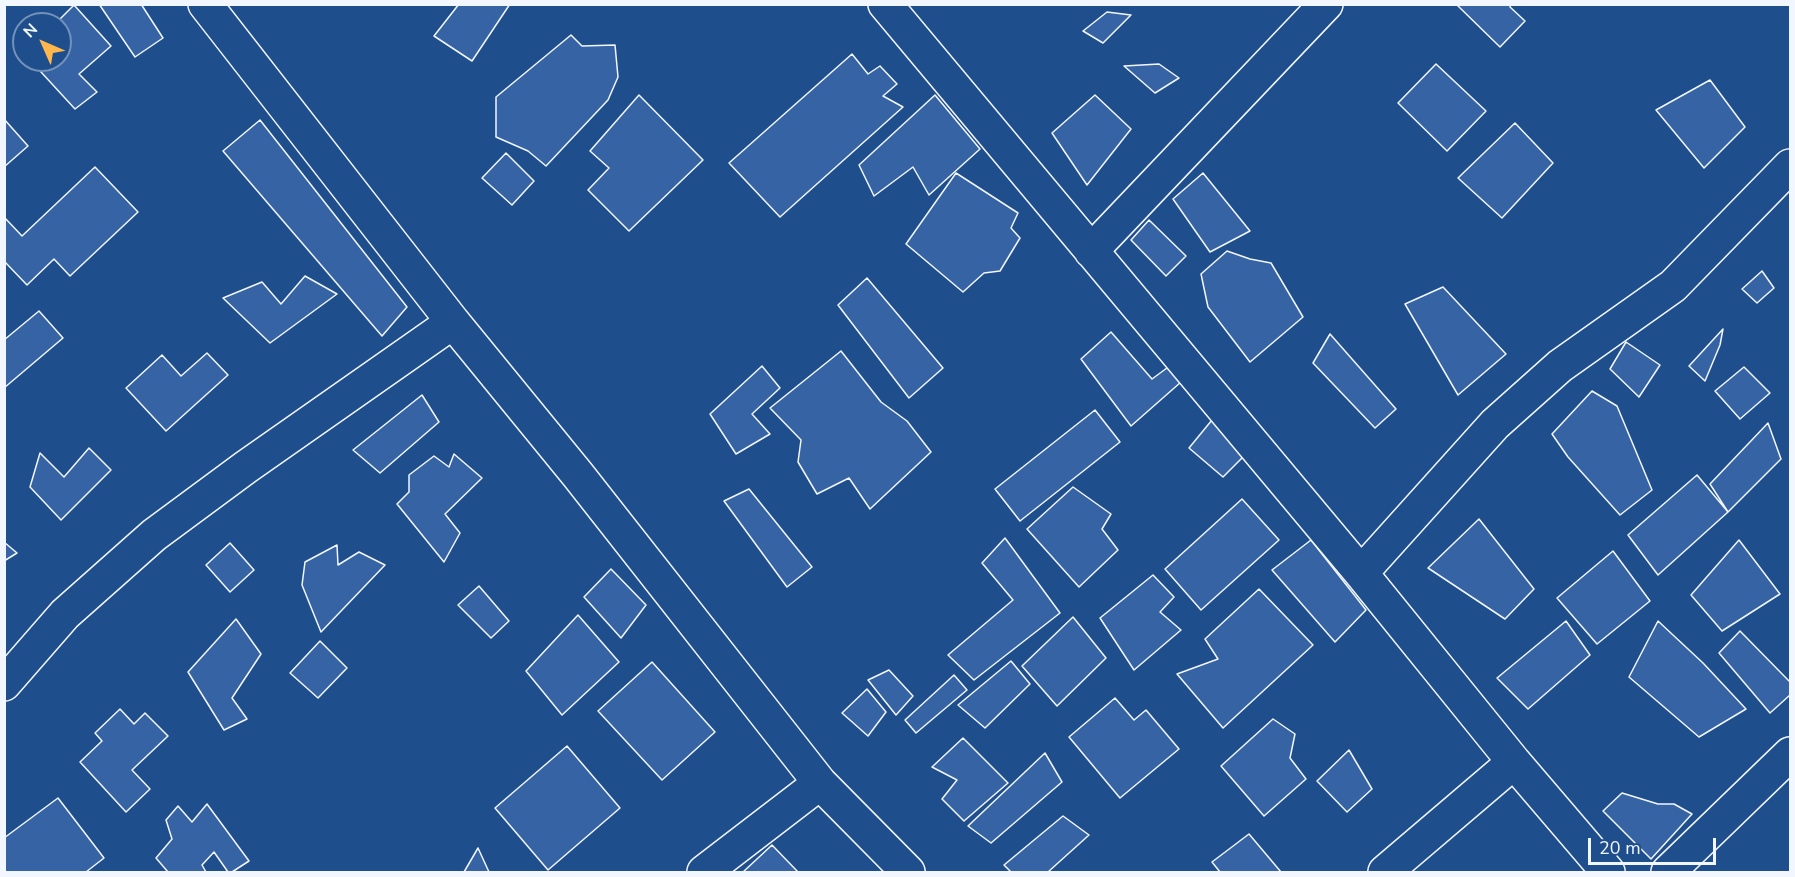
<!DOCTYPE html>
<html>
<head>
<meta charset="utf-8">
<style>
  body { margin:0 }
  #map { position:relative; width:1795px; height:877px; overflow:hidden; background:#1f4e8c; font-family:"Nunito Sans",sans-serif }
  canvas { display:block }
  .frame { position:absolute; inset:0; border:6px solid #f2f6ff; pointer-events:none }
  .north { position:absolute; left:12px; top:12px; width:60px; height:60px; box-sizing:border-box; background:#1f4e8c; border:2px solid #7391ba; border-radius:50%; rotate:315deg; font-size:16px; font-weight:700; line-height:24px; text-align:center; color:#f2f6ff }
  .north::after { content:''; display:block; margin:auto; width:21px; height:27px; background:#ffb74d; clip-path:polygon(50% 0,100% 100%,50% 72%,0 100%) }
  .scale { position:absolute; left:1588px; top:838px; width:128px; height:27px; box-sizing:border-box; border:3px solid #f2f6ff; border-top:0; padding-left:8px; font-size:18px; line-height:21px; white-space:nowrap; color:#f2f6ff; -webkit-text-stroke:4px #1f4e8c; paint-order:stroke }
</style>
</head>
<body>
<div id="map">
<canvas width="1795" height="877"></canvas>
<div class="frame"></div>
<div class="north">N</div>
<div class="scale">20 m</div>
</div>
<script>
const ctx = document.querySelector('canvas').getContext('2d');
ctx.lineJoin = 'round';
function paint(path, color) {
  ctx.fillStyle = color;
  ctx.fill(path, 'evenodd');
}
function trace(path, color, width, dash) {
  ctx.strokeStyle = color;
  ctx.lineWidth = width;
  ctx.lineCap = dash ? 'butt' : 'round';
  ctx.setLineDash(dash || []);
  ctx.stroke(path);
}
const building = new Path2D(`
  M 99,4 L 141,4 L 163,38 L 135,57 Z
  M 459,4 L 510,4 L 472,61 L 434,36 Z
  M 1456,4 L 1511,4 L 1510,7 L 1525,21 L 1500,47 Z
  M 74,5 L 111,46 L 79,74 L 97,92 L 75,109 L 30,60 L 60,60 L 60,24 L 55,24 Z
  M 1107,12 L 1131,15 L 1103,43 L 1083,31 Z
  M 571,35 L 582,46 L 615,45 L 618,77 L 608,100 L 546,166 L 528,151 L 496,137 L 496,97 Z
  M 852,54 L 868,74 L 880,66 L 897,84 L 883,96 L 903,107 L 780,217 L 729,163 Z
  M 1159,64 L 1179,78 L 1155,93 L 1124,66 Z
  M 1436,64 L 1486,111 L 1447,151 L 1398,103 Z
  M 1710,80 L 1745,127 L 1704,168 L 1656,110 Z
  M 639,95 L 703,160 L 629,231 L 588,190 L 609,168 L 590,151 Z
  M 935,95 L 980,149 L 929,195 L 913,167 L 874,196 L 859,165 Z
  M 1095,95 L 1131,129 L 1087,185 L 1052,133 Z
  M 4,119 L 28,146 L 4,167 Z
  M 260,120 L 407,307 L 382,336 L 223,151 Z
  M 1515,123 L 1553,163 L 1502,218 L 1458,178 Z
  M 506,153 L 534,181 L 512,205 L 482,178 Z
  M 95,167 L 138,212 L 70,276 L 54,259 L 27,285 L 4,261 L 4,217 L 22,236 Z
  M 956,173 L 1018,213 L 1011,228 L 1020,238 L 1000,271 L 984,273 L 963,292 L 906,244 Z
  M 1203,173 L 1250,231 L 1210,252 L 1173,199 Z
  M 1149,220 L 1186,256 L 1166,276 L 1131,240 Z
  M 1227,251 L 1250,259 L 1271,263 L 1303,317 L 1250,362 L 1208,307 L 1201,274 Z
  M 1762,271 L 1774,288 L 1757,303 L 1742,289 Z
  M 305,276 L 337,294 L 270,343 L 223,298 L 262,282 L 281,304 Z
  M 867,278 L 943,368 L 909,398 L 838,305 Z
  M 1443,287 L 1506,354 L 1458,395 L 1405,304 Z
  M 39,311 L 63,338 L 4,388 L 4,340 Z
  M 1723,329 L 1720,345 L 1705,381 L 1689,366 Z
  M 1111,332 L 1152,379 L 1171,365 L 1181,382 L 1131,426 L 1081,359 Z
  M 1330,334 L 1396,409 L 1375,428 L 1313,363 Z
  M 1626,342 L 1660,365 L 1639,397 L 1610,369 Z
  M 841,351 L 881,402 L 907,421 L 931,452 L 870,509 L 849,478 L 817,494 L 798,462 L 801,440 L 770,408 Z
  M 207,353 L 228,375 L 166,431 L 126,388 L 162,355 L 181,376 Z
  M 762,366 L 780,388 L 752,414 L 770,434 L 736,454 L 710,414 Z
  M 1744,367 L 1770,393 L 1740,419 L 1715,391 Z
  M 1592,391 L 1617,406 L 1652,490 L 1620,515 L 1568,457 L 1552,434 Z
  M 422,395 L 439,422 L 380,473 L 353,450 Z
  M 1095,410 L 1120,442 L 1020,521 L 995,489 Z
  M 1212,420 L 1245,455 L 1223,477 L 1189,448 Z
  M 1768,423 L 1781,459 L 1728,512 L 1710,484 Z
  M 89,448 L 111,470 L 61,520 L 30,487 L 40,453 L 64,477 Z
  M 454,454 L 482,478 L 445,514 L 460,533 L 444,562 L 397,504 L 409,492 L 409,475 L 434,456 L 449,467 Z
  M 1697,475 L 1728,512 L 1658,575 L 1628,535 Z
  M 1073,487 L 1111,514 L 1102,529 L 1118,550 L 1079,587 L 1027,529 Z
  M 749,489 L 812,567 L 787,587 L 724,501 Z
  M 1242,499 L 1279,540 L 1201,610 L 1165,569 Z
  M 1479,519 L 1534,589 L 1505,619 L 1428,568 Z
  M 1005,538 L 1060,613 L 974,680 L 948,655 L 1013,600 L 982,563 Z
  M 1311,540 L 1366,610 L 1335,642 L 1272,570 Z
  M 1739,540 L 1780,594 L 1722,631 L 1691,595 Z
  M 4,542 L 17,553 L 4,561 Z
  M 230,543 L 254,570 L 230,592 L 206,565 Z
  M 337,545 L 338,565 L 359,552 L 385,565 L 321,632 L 302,585 L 305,562 Z
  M 1613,551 L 1650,601 L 1597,644 L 1557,598 Z
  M 611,569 L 646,605 L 621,638 L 584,597 Z
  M 1153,575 L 1174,597 L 1160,612 L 1181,630 L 1134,670 L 1100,618 Z
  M 479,586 L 509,621 L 491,638 L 458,605 Z
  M 1259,589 L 1313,645 L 1223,728 L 1177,674 L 1218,659 L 1205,639 Z
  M 578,615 L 619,662 L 562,715 L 526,671 Z
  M 1073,617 L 1106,658 L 1057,706 L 1022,666 Z
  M 236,619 L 261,654 L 232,698 L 247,719 L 224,730 L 188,672 Z
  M 1566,621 L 1590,655 L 1528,709 L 1497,678 Z
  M 1658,621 L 1703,663 L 1746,709 L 1699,737 L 1629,677 Z
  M 1740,631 L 1790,682 L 1790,695 L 1770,713 L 1719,653 Z
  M 320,641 L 347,668 L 318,698 L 290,673 Z
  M 1011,661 L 1030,684 L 985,728 L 958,705 Z
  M 652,662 L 715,732 L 662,780 L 598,711 Z
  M 889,670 L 913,696 L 896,715 L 868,680 Z
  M 954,675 L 967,690 L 916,733 L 905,720 Z
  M 867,689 L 886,712 L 868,736 L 842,713 Z
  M 1115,698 L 1134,720 L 1146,710 L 1179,749 L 1120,798 L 1069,737 Z
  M 120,709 L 134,724 L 145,713 L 168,736 L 132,770 L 150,789 L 126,812 L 80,762 L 102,741 L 95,733 Z
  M 1273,719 L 1295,734 L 1290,758 L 1306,779 L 1264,816 L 1221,766 Z
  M 963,738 L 1008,783 L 964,821 L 942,799 L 957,780 L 932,767 Z
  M 567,746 L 620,808 L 548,870 L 495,808 Z
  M 1349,750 L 1372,789 L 1347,812 L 1317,781 Z
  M 1045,753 L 1062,782 L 991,843 L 968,826 Z
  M 1622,793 L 1658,804 L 1674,804 L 1692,814 L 1651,859 L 1603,811 Z
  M 58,798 L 104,858 L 86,872 L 7,872 L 4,870 L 4,838 Z
  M 207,804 L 249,861 L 232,872 L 228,872 L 214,852 L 202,865 L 206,872 L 168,872 L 156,858 L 172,839 L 166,820 L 178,806 L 192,822 Z
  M 1063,816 L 1089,835 L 1048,872 L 1011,872 L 1004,865 Z
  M 1249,834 L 1281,872 L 1220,872 L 1212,862 Z
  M 772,845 L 798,872 L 743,872 Z
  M 478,848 L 489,872 L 464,872 Z`);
paint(building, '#3563a3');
trace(building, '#f2f6ff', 1.5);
const minor = new Path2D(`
  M 205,4 L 453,322 L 578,475 L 820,783 L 908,872
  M 885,4 L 1361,573 L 1514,762 L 1608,872
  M 1091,251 L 1326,4
  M 1361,573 L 1495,424 L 1560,366 L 1673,286 L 1790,166
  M 4,684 L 65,614 L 154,535 L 246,467 L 453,322
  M 704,872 L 820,783
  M 1385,872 L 1514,762
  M 1668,872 L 1790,754`);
trace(minor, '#f2f6ff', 36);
trace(minor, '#1f4e8c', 33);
</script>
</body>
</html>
